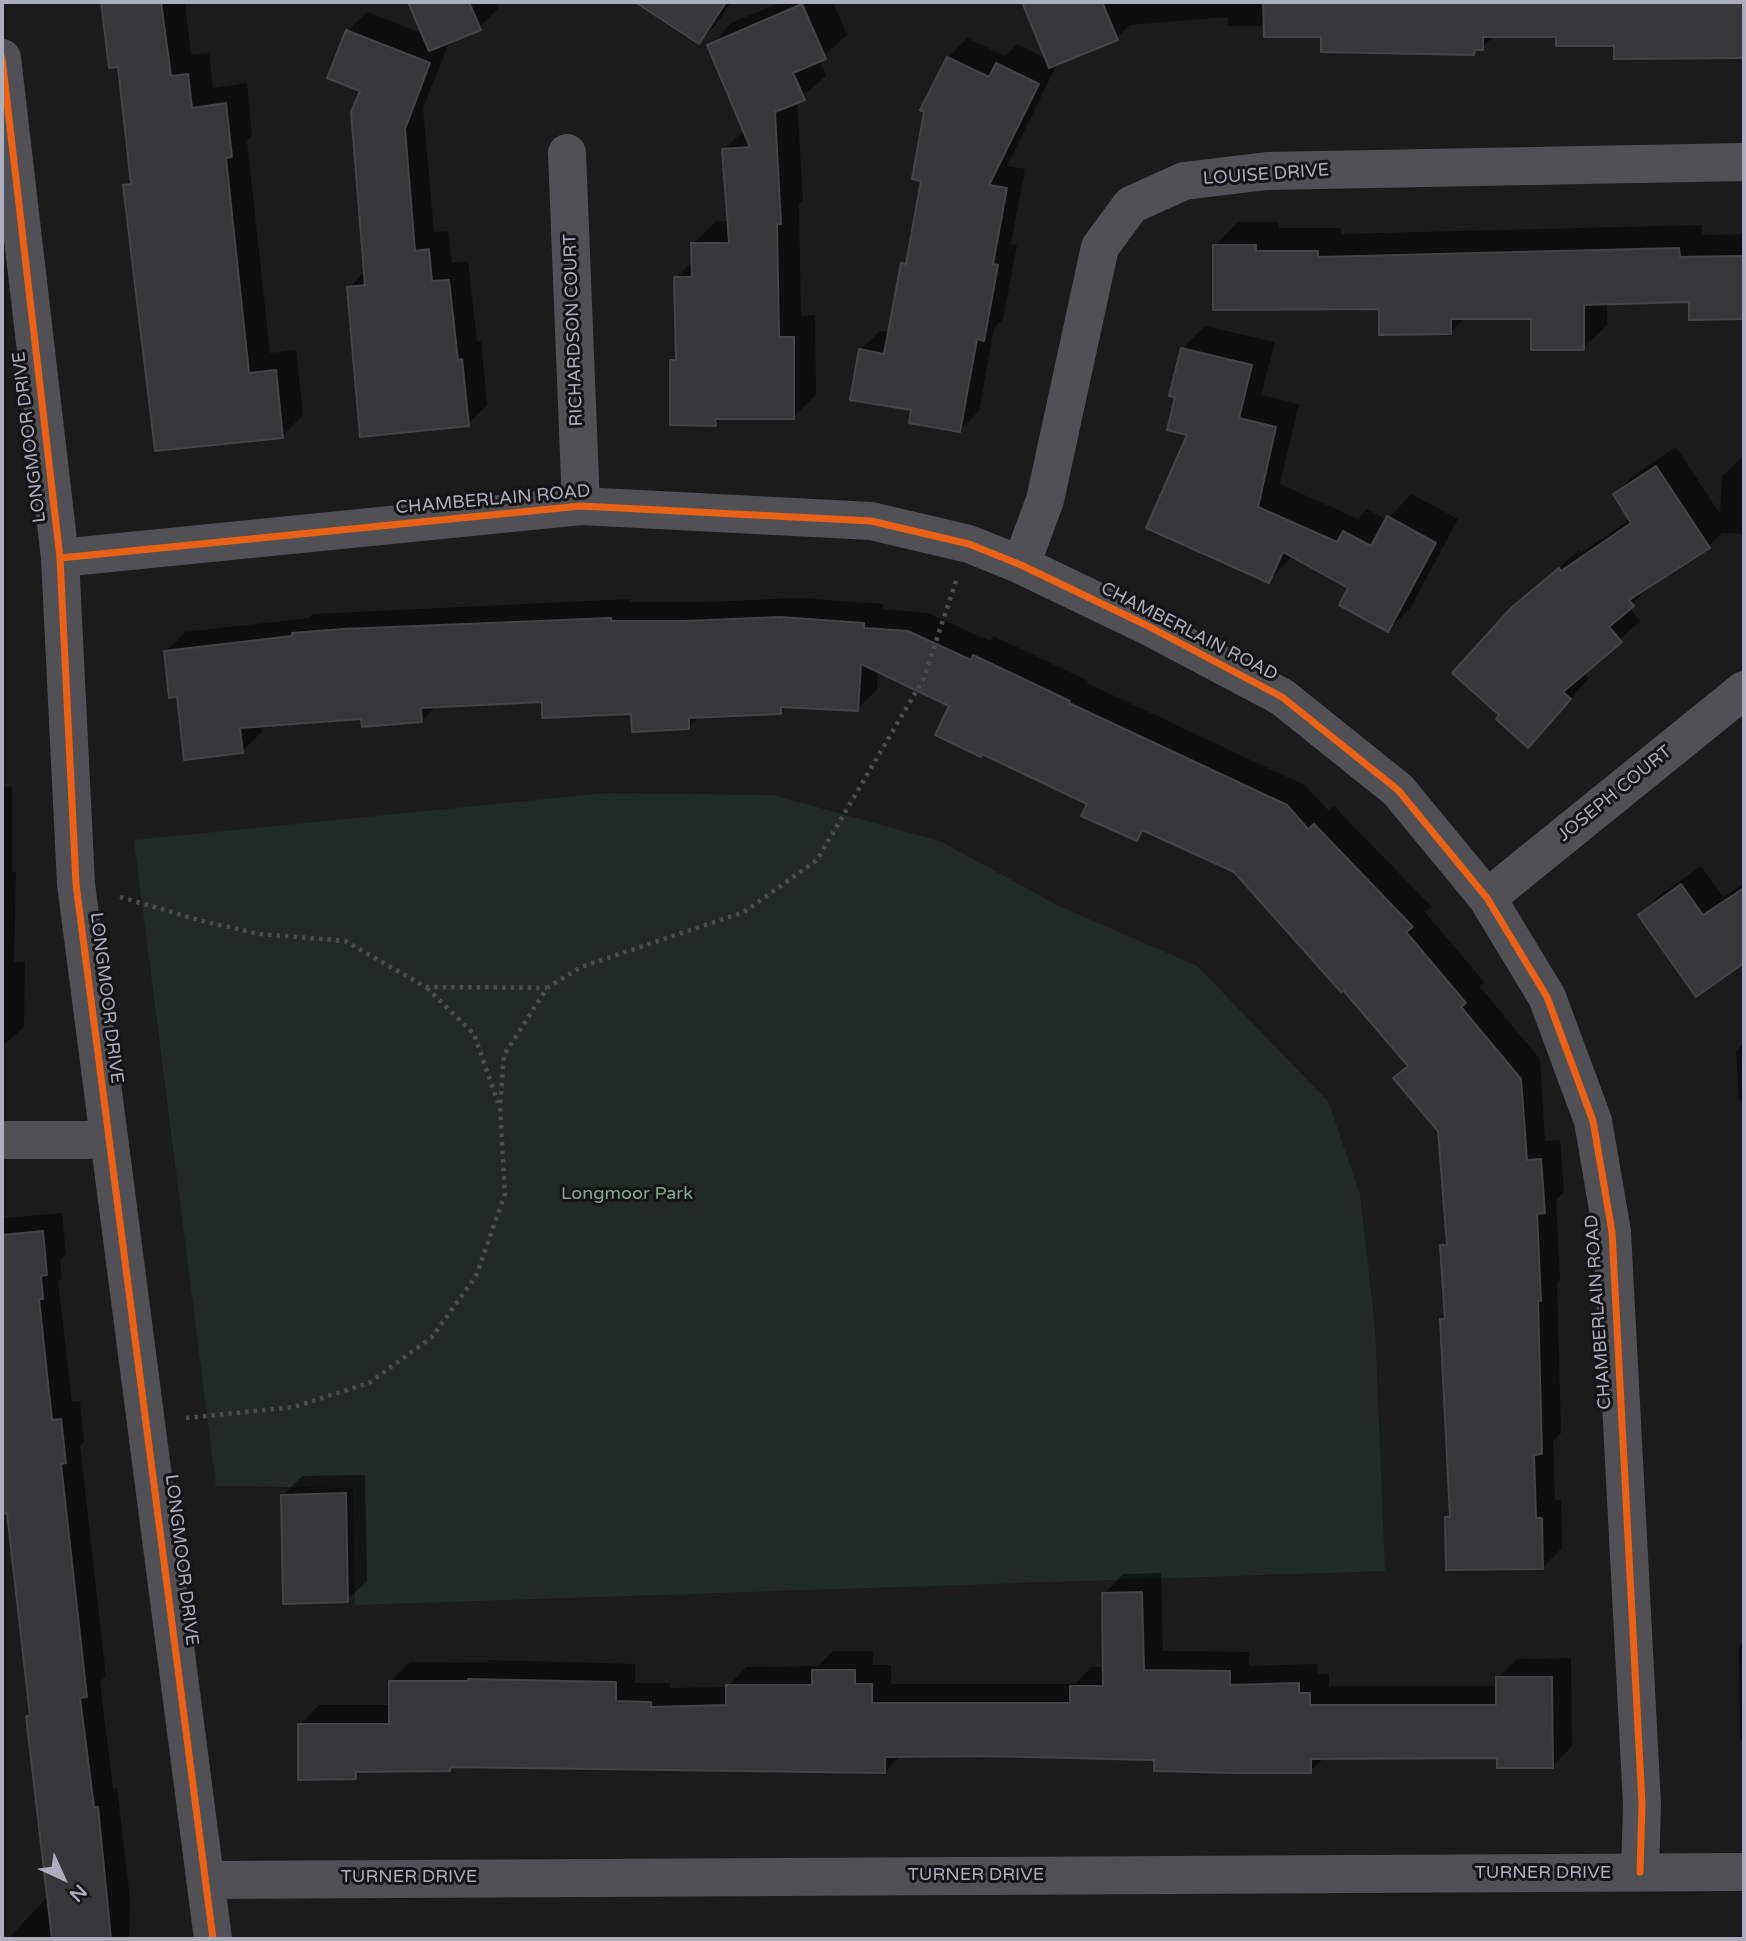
<!DOCTYPE html>
<html>
<head>
<meta charset="utf-8">
<style>
  body { margin:0 }
  #map { position:relative; width:1746px; height:1941px; overflow:hidden; background:#1b1b1b; font-family:"Varela Round",sans-serif }
  canvas { display:block }
  .frame { position:absolute; inset:0; border:4px solid #acaebc; pointer-events:none }
  .north { position:absolute; left:28px; top:1843px; width:70px; height:70px; -webkit-text-stroke:5px #151517; paint-order:stroke; rotate:135deg; font-size:19px; font-weight:700; line-height:28px; text-align:center; color:#acaebc }
  .north::after { content:''; display:block; margin:auto; width:24px; height:32px; background:#acaebc; clip-path:polygon(50% 0,100% 100%,50% 72%,0 100%) }
</style>
</head>
<body>
<div id="map">
<canvas width="1746" height="1941"></canvas>
<div class="frame"></div>
<div class="north">N</div>
</div>
<script>
const ctx = document.querySelector('canvas').getContext('2d');
ctx.lineJoin = 'round';
function paint(path, color) {
  ctx.fillStyle = color;
  ctx.fill(path, 'evenodd');
}
function trace(path, color, width, dash) {
  ctx.strokeStyle = color;
  ctx.lineWidth = width;
  ctx.lineCap = dash ? 'butt' : 'round';
  ctx.setLineDash(dash || []);
  ctx.stroke(path);
}
function label(font, color, halo, rows, align = 'center') {
  ctx.font = font + ' "Varela Round",sans-serif';
  ctx.lineWidth = 6;
  ctx.setLineDash([]);
  ctx.textBaseline = 'middle';
  ctx.strokeStyle = halo;
  ctx.fillStyle = color;
  for (const [text, x, y, turn = 0] of rows) {
    ctx.save();
    ctx.translate(x, y);
    ctx.rotate((+turn || 0) * Math.PI / 180);
    ctx.textAlign = isNaN(turn) ? turn : align;
    if (halo) ctx.strokeText(text, 0, 0);
    ctx.fillText(text, 0, 0);
    ctx.restore();
  }
}
paint(new Path2D(`
  M 606,793 L 773,795 L 940,841 L 1059,906 L 1197,966 L 1328,1101 L 1360,1194 L 1375,1327 L 1385,1571 L 355,1605 L 353,1488 L 216,1486 L 134,840 Z`), '#222a25');
paint(new Path2D(`
  M 103,2 L 192,2 L 185,4 L 191,55 L 209,53 L 213,88 L 247,83 L 252,135 L 247,141 L 270,353 L 296,350 L 303,415 L 282,436 L 125,186 L 132,178 L 120,65 L 110,66 Z
  M 410,2 L 495,2 L 498,9 L 479,28 L 446,42 L 449,43 L 423,108 L 434,232 L 448,231 L 452,263 L 468,261 L 477,341 L 481,341 L 487,405 L 468,424 L 349,288 L 365,271 L 362,90 L 348,31 L 367,12 L 424,34 Z
  M 638,2 L 731,2 L 718,22 L 699,42 Z
  M 781,2 L 833,2 L 847,35 L 819,60 L 826,76 L 797,101 L 803,200 L 799,204 L 801,316 L 815,315 L 816,395 L 793,417 L 723,417 L 715,424 L 671,361 L 677,355 L 676,278 L 694,260 L 693,244 L 716,221 L 729,221 L 724,150 L 745,129 L 709,46 L 731,23 Z
  M 1024,2 L 1744,2 L 1744,57 L 1615,57 L 1615,45 L 1558,35 L 1495,36 L 1474,53 L 1266,26 L 1228,26 L 1228,17 L 1130,25 L 1117,38 L 1058,62 L 1007,166 L 1025,169 L 1011,244 L 1017,245 L 1003,319 L 994,328 L 979,411 L 960,430 L 913,409 L 860,350 L 880,331 L 890,332 L 903,264 L 908,259 L 948,58 L 967,38 L 1005,56 L 1017,44 L 1047,59 Z
  M 1238,222 L 1279,222 L 1279,228 L 1341,228 L 1341,234 L 1702,225 L 1702,235 L 1744,234 L 1744,318 L 1691,319 L 1691,300 L 1607,303 L 1607,325 L 1583,348 L 1533,317 L 1465,318 L 1451,332 L 1215,246 Z
  M 1205,326 L 1275,342 L 1261,395 L 1299,404 L 1280,484 L 1358,519 L 1367,509 L 1387,520 L 1411,494 L 1458,519 L 1411,607 L 1388,630 L 1351,587 L 1293,555 L 1269,581 L 1190,434 L 1177,395 L 1182,349 Z
  M 1676,447 L 1720,514 L 1722,476 L 1744,456 L 1744,534 L 1722,533 L 1709,546 L 1651,584 L 1629,608 L 1640,621 L 1582,673 L 1589,678 L 1547,726 L 1513,608 L 1579,550 L 1581,553 L 1631,519 L 1615,494 L 1634,475 Z
  M 800,598 L 883,604 L 883,609 L 928,613 L 990,641 L 994,636 L 1088,681 L 1087,683 L 1306,786 L 1328,810 L 1334,806 L 1431,906 L 1425,912 L 1484,982 L 1480,987 L 1540,1059 L 1545,1141 L 1560,1140 L 1564,1192 L 1556,1200 L 1560,1279 L 1557,1283 L 1561,1433 L 1553,1441 L 1555,1500 L 1561,1500 L 1562,1548 L 1542,1568 L 1447,1517 L 1452,1512 L 1442,1320 L 1446,1316 L 1442,1246 L 1448,1240 L 1439,1131 L 1396,1078 L 1409,1064 L 1344,987 L 1235,870 L 1146,830 L 1136,839 L 951,705 L 878,670 L 877,690 L 857,709 L 787,705 L 781,712 L 700,716 L 688,728 L 633,712 L 543,701 L 437,705 L 422,721 L 363,717 L 261,725 L 262,732 L 242,751 L 179,695 L 166,651 L 185,632 L 309,618 L 313,614 L 630,599 L 630,602 L 705,602 Z
  M 12,786 L 12,872 L 16,872 L 14,962 L 25,962 L 24,1027 L 2,1046 L 2,787 Z
  M 1701,866 L 1723,897 L 1744,883 L 1744,960 L 1738,965 L 1640,915 L 1660,895 Z
  M 1744,1042 L 1744,1100 L 1739,1101 L 1736,1051 Z
  M 62,1213 L 66,1254 L 60,1260 L 62,1278 L 58,1282 L 72,1402 L 80,1401 L 84,1442 L 80,1446 L 106,1676 L 100,1682 L 113,1789 L 117,1788 L 130,1899 L 129,1939 L 8,1939 L 47,1897 L 28,1717 L 32,1713 L 9,1511 L 3,1512 L 2,1498 L 2,1218 Z
  M 365,1475 L 367,1581 L 347,1600 L 283,1495 L 302,1476 Z
  M 1161,1573 L 1163,1651 L 1249,1652 L 1249,1666 L 1317,1664 L 1318,1674 L 1329,1674 L 1329,1686 L 1498,1686 L 1498,1678 L 1517,1659 L 1571,1658 L 1572,1746 L 1553,1766 L 1499,1757 L 1324,1758 L 1310,1771 L 1156,1758 L 984,1755 L 900,1756 L 884,1772 L 454,1765 L 449,1770 L 363,1770 L 355,1778 L 300,1725 L 319,1705 L 391,1705 L 390,1682 L 410,1662 L 487,1663 L 489,1660 L 635,1664 L 635,1683 L 670,1683 L 670,1688 L 727,1687 L 747,1667 L 818,1666 L 833,1651 L 873,1651 L 873,1665 L 891,1665 L 891,1684 L 1075,1684 L 1092,1667 L 1105,1667 L 1104,1594 L 1123,1574 Z
  M 1744,1641 L 1744,1741 L 1740,1741 L 1739,1646 Z`), '#0007');
const building = new Path2D(`
  M 101,2 L 161,2 L 171,76 L 188,74 L 192,108 L 226,103 L 232,157 L 226,158 L 249,373 L 276,370 L 283,438 L 155,451 L 123,185 L 131,184 L 118,67 L 109,68 Z
  M 408,2 L 469,2 L 481,30 L 429,51 Z
  M 635,2 L 726,2 L 699,44 Z
  M 1022,2 L 1102,2 L 1118,40 L 1049,68 Z
  M 1263,2 L 1744,2 L 1744,58 L 1614,59 L 1614,46 L 1556,46 L 1556,37 L 1483,37 L 1483,50 L 1475,50 L 1474,55 L 1321,52 L 1321,37 L 1264,37 Z
  M 802,4 L 826,59 L 793,73 L 805,100 L 775,112 L 781,224 L 777,224 L 779,337 L 794,337 L 794,419 L 715,419 L 716,426 L 670,425 L 670,360 L 676,360 L 674,277 L 692,277 L 691,243 L 729,243 L 722,149 L 750,147 L 707,45 Z
  M 346,30 L 430,63 L 405,129 L 415,251 L 429,249 L 432,281 L 449,280 L 458,360 L 462,359 L 469,426 L 360,437 L 347,287 L 365,285 L 351,112 L 360,91 L 327,78 Z
  M 947,57 L 989,77 L 996,63 L 1039,84 L 989,185 L 1007,188 L 993,264 L 998,265 L 984,341 L 977,339 L 960,432 L 909,423 L 911,410 L 850,400 L 859,349 L 884,354 L 901,263 L 906,264 L 921,181 L 912,179 L 924,112 L 920,110 Z
  M 1213,245 L 1256,245 L 1256,251 L 1318,251 L 1318,257 L 1679,248 L 1680,257 L 1744,256 L 1744,319 L 1689,320 L 1689,302 L 1584,305 L 1584,350 L 1531,350 L 1531,319 L 1451,319 L 1451,334 L 1379,335 L 1379,309 L 1213,310 Z
  M 1181,348 L 1252,365 L 1239,418 L 1276,427 L 1258,507 L 1337,542 L 1343,531 L 1371,546 L 1387,516 L 1436,543 L 1388,632 L 1339,605 L 1348,588 L 1283,552 L 1269,583 L 1146,528 L 1187,435 L 1167,430 L 1175,397 L 1169,396 Z
  M 1656,466 L 1710,548 L 1629,600 L 1634,606 L 1609,627 L 1622,642 L 1563,692 L 1571,699 L 1528,748 L 1496,719 L 1499,715 L 1452,673 L 1512,607 L 1559,568 L 1561,571 L 1631,523 L 1613,494 Z
  M 780,617 L 864,623 L 864,628 L 908,631 L 971,660 L 973,655 L 1070,701 L 1069,703 L 1287,805 L 1308,829 L 1314,824 L 1413,927 L 1406,932 L 1466,1003 L 1461,1007 L 1521,1079 L 1527,1160 L 1541,1159 L 1545,1213 L 1537,1214 L 1541,1301 L 1538,1301 L 1542,1454 L 1534,1455 L 1536,1518 L 1542,1518 L 1543,1569 L 1446,1570 L 1445,1517 L 1450,1517 L 1440,1319 L 1445,1319 L 1440,1245 L 1447,1245 L 1438,1131 L 1393,1078 L 1408,1066 L 1343,990 L 1341,992 L 1234,872 L 1142,830 L 1137,841 L 1081,816 L 1087,804 L 982,754 L 981,757 L 935,735 L 949,706 L 861,664 L 858,711 L 781,707 L 781,714 L 689,718 L 689,729 L 632,732 L 631,714 L 542,718 L 542,702 L 421,708 L 422,722 L 362,727 L 361,719 L 240,728 L 243,753 L 184,760 L 177,697 L 169,698 L 164,651 L 292,636 L 292,633 L 343,629 L 611,618 L 611,621 L 685,621 Z
  M 1681,884 L 1703,915 L 1744,888 L 1744,963 L 1696,997 L 1638,915 Z
  M 43,1231 L 47,1275 L 41,1276 L 43,1299 L 39,1299 L 52,1420 L 61,1419 L 66,1463 L 61,1464 L 87,1697 L 80,1698 L 94,1807 L 98,1807 L 111,1939 L 52,1939 L 26,1716 L 30,1716 L 7,1513 L 2,1514 L 2,1235 Z
  M 346,1493 L 348,1602 L 283,1604 L 281,1495 Z
  M 1142,1592 L 1144,1670 L 1230,1671 L 1230,1685 L 1299,1683 L 1299,1693 L 1310,1693 L 1310,1705 L 1496,1705 L 1496,1677 L 1552,1677 L 1553,1768 L 1497,1768 L 1497,1758 L 1311,1759 L 1311,1773 L 1237,1773 L 1154,1771 L 1154,1760 L 984,1756 L 885,1757 L 885,1773 L 450,1767 L 450,1771 L 356,1772 L 356,1779 L 298,1780 L 298,1724 L 389,1724 L 389,1681 L 468,1681 L 468,1679 L 616,1682 L 616,1701 L 651,1702 L 651,1707 L 726,1705 L 726,1685 L 812,1685 L 812,1670 L 855,1670 L 855,1684 L 872,1684 L 872,1703 L 1070,1703 L 1070,1686 L 1103,1686 L 1102,1593 Z`);
paint(building, '#373739');
trace(building, '#434447', 2);
trace(new Path2D(`
  M 120,897 L 206,922 L 260,934 L 345,941 L 426,987 L 547,988
  M 427,988 L 474,1034 L 498,1103
  M 186,1418 L 294,1407 L 369,1383 L 432,1337 L 476,1276 L 505,1194 L 500,1107 L 504,1055 L 547,988 L 581,967 L 744,912 L 817,860 L 924,678 L 956,581`), '#4b4c50', 4.5, [3.5, 5]);
trace(new Path2D(`
  M 567,153 L 581,506
  M 60,558 L 581,506 L 871,521 L 969,544 L 1021,565 L 1146,625 L 1282,697 L 1398,790 L 1487,898 L 1547,997 L 1593,1121 L 1612,1232 L 1642,1804 L 1640,1872
  M 1021,565 L 1045,500 L 1100,247 L 1131,205 L 1184,181 L 1267,171 L 1744,162
  M 1487,898 L 1744,690
  M 2,1140 L 108,1140
  M 207,1880 L 1744,1872`), '#515155', 38);
trace(new Path2D(`
  M 2,58 L 60,558 L 76,884 L 213,1939`), '#515155', 38);
trace(new Path2D(`
  M 2,58 L 60,558 L 76,884 L 213,1939
  M 60,558 L 581,506 L 871,521 L 969,544 L 1021,565 L 1146,625 L 1282,697 L 1398,790 L 1487,898 L 1547,997 L 1593,1121 L 1612,1232 L 1642,1804 L 1640,1872`), '#ea6118', 7);
label('18px', '#acaebc', '#151517', [
  ["LOUISE DRIVE",1266,175,-4],
  ["RICHARDSON COURT",574,330,-92],
  ["LONGMOOR DRIVE",30,437,-97],
  ["CHAMBERLAIN ROAD",493,500,-5],
  ["CHAMBERLAIN ROAD",1189,632,27],
  ["JOSEPH COURT",1615,794,-39],
  ["LONGMOOR DRIVE",106,998,83],
  ["CHAMBERLAIN ROAD",1599,1312,-94],
  ["LONGMOOR DRIVE",181,1560,83],
  ["TURNER DRIVE",1543,1873],
  ["TURNER DRIVE",976,1875],
  ["TURNER DRIVE",409,1877]
]);
label('18px', '#83a78b', '#151517', [
  ["Longmoor Park",627,1194]
]);
</script>
</body>
</html>
